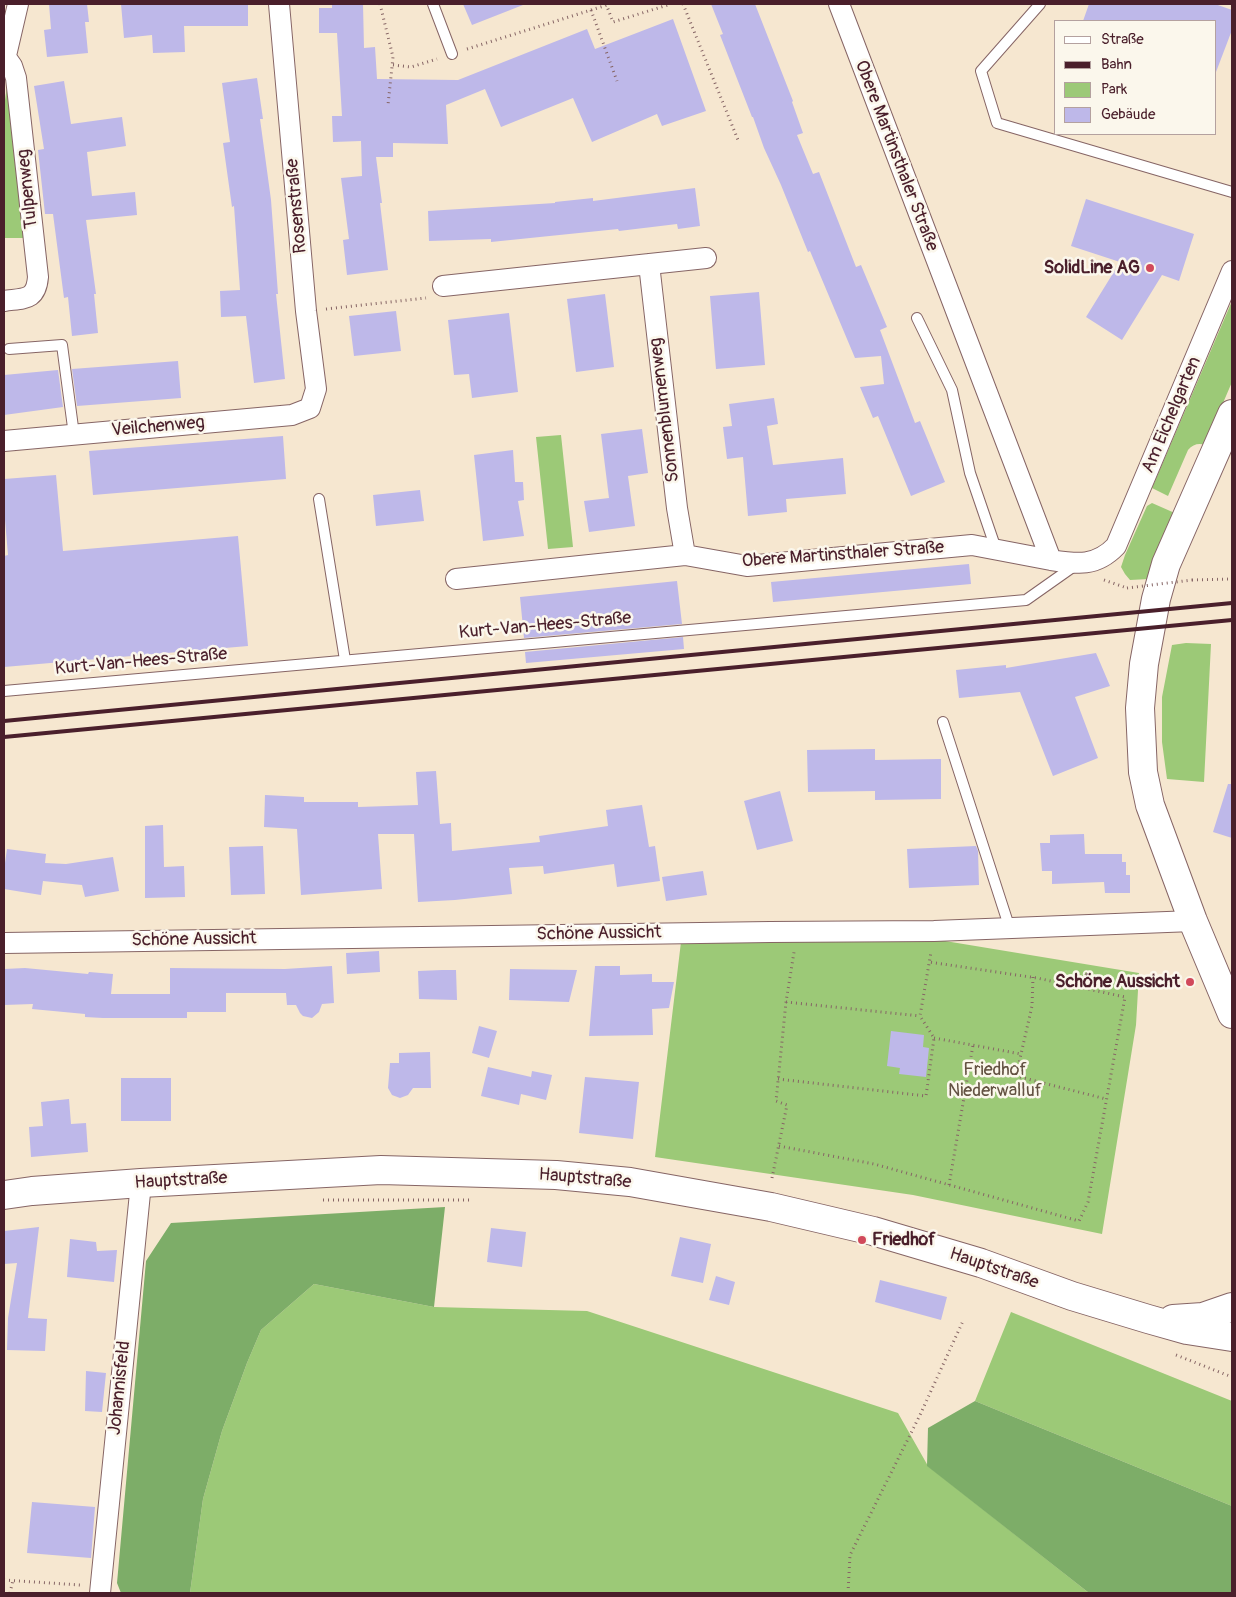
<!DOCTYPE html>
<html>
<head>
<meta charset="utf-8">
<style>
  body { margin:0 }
  #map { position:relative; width:1236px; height:1597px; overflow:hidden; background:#f6e7d0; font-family:Pangolin,sans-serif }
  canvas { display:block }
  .frame { position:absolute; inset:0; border:5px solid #4a1f2b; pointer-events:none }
  .legend { position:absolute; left:1054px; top:20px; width:162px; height:115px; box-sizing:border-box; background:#fbf7ec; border:1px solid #b4a19f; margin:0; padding:6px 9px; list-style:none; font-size:15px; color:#4a1f2b }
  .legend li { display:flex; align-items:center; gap:10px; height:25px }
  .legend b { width:25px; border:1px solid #b4a19f }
</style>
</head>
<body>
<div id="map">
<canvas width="1236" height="1597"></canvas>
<div class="frame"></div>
<ul class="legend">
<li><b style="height:6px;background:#fff"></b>Straße</li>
<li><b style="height:6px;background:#4a1f2b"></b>Bahn</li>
<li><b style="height:14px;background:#9cc977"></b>Park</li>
<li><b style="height:14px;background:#beb8e9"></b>Gebäude</li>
</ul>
</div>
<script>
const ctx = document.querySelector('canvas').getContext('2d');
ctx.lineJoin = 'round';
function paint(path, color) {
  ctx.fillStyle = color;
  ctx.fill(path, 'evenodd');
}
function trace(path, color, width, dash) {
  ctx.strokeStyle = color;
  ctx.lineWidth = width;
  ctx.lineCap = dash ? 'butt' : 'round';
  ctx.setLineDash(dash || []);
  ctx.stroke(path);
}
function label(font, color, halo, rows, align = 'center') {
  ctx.font = font + ' Pangolin,sans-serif';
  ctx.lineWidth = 5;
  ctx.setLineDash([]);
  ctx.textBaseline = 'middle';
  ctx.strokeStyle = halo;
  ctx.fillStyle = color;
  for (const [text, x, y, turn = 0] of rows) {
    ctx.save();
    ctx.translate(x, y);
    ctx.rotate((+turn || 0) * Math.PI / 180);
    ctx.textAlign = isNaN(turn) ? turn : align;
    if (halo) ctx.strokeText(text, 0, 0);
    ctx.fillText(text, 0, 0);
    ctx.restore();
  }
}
paint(new Path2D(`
  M 8,79 L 27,238 L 4,238 L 4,107 Z
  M 1232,301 L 1232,382 L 1205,445 C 1199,443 1193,444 1188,450 L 1168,496 L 1152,488 Z
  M 561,435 L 573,547 L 548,549 L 536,437 Z
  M 1152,503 L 1177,514 L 1149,579 L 1130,580 L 1125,574 L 1121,567 L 1125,555 L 1147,506 Z
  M 1186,643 L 1211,644 L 1204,782 L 1167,779 L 1162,742 L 1162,697 L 1172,645 Z
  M 933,939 L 1139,973 L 1136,1025 L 1102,1234 L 913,1195 L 655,1157 L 681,942 Z
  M 314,1284 L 434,1307 L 587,1311 L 898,1413 L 928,1466 L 1089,1593 L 190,1593 L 203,1499 L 222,1431 L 247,1363 L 261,1330 Z
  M 1011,1312 L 1232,1401 L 1232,1506 L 975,1401 Z`), '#9cc977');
paint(new Path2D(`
  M 445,1207 L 434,1307 L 314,1284 L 261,1330 L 247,1363 L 222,1431 L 203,1499 L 190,1593 L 121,1593 L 117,1583 L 146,1261 L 171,1223 Z
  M 975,1401 L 1232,1506 L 1232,1593 L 1089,1593 L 927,1466 L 928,1428 Z`), '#7dad68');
paint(new Path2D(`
  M 49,4 L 87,4 L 89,22 L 85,22 L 88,53 L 47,57 L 44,30 L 51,29 Z
  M 121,4 L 248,4 L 248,26 L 184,26 L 185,52 L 153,53 L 152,35 L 124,38 Z
  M 332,4 L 363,4 L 364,48 L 375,47 L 377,79 L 458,80 L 587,29 L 595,49 L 673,19 L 706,111 L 662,126 L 657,114 L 592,142 L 573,98 L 501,127 L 485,89 L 446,105 L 448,144 L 393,143 L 393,157 L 376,157 L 382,203 L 380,203 L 388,270 L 347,275 L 343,240 L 349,239 L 341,178 L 362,176 L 361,141 L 333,142 L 332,116 L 342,116 L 337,33 L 319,33 L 319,8 L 332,8 Z
  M 463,4 L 523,4 L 523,5 L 472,25 Z
  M 711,4 L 755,4 L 793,101 L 792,102 L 803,133 L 797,135 L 813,174 L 819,172 L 856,267 L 861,265 L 887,327 L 880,330 L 915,423 L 920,421 L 945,482 L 911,496 L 878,416 L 873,418 L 860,387 L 884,384 L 881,356 L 855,358 L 810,251 L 808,252 L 781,185 L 764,148 L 753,117 L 752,117 L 720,35 L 723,34 Z
  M 1089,4 L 1215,4 L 1232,10 L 1232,30 L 1216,72 L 1215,71 L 1215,21 L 1083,21 Z
  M 257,78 L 263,119 L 260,119 L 271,200 L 278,294 L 276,294 L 285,379 L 254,383 L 246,316 L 221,317 L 220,291 L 240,290 L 234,206 L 232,207 L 223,143 L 230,142 L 222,83 Z
  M 64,81 L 71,124 L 122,117 L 126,146 L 87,152 L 92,196 L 135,192 L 137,215 L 86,220 L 96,294 L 94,294 L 98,333 L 72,336 L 68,297 L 64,298 L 53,214 L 45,214 L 38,150 L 44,149 L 34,86 Z
  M 695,188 L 700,226 L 678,229 L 677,224 L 619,231 L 618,229 L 491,242 L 491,239 L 429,241 L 428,211 L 555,203 L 555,202 L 593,198 L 593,201 Z
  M 1086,199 L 1194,234 L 1179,281 L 1162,275 L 1122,340 L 1086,317 L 1120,262 L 1071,246 Z
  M 759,292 L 765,365 L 716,369 L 710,296 Z
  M 605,294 L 614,367 L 576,372 L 567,299 Z
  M 396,311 L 401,351 L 354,356 L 349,316 Z
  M 509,313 L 518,392 L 472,398 L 469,374 L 454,375 L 448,320 Z
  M 178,361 L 181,398 L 77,406 L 72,369 Z
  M 58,370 L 63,407 L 4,415 L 4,375 Z
  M 774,398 L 778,424 L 767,426 L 773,465 L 843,458 L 846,494 L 786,499 L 787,512 L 748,516 L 743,457 L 727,459 L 723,427 L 732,426 L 729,404 Z
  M 642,429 L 648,473 L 628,476 L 635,526 L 589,532 L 584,501 L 609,498 L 601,434 Z
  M 283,436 L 286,479 L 93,495 L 89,451 Z
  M 513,450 L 515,482 L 523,482 L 524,500 L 518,501 L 524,536 L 483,541 L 474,455 Z
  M 56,475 L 63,551 L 238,536 L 248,646 L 4,667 L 4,556 L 8,555 L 4,508 L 4,479 Z
  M 420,490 L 424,521 L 376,526 L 373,495 Z
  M 969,564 L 971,584 L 773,602 L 771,582 Z
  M 677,581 L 682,624 L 524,638 L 520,597 Z
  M 683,637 L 684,649 L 526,663 L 525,652 Z
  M 1096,653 L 1110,686 L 1075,697 L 1098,758 L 1053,776 L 1020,692 L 959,698 L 956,670 L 1006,665 L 1006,668 Z
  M 875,749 L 875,760 L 941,759 L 941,799 L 875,800 L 875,791 L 808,792 L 807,750 Z
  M 436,771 L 440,824 L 451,823 L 452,851 L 540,842 L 539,836 L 608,826 L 606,810 L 642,805 L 649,847 L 655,846 L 660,881 L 617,887 L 614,864 L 544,874 L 543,866 L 509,868 L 512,894 L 455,900 L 418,902 L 414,834 L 378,834 L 382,889 L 301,895 L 297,829 L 264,827 L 265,795 L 304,797 L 304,802 L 358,802 L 358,807 L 418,805 L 416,772 Z
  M 1228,784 L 1232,784 L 1232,838 L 1213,832 Z
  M 780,791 L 793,841 L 757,850 L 744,801 Z
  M 163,825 L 164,867 L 184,866 L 185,897 L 145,898 L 145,826 Z
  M 1084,834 L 1085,854 L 1122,854 L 1122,862 L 1126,862 L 1126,875 L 1130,875 L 1130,893 L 1105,893 L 1104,882 L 1052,884 L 1052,871 L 1042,871 L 1040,843 L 1050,843 L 1050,835 Z
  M 263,846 L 265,894 L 231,895 L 229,847 Z
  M 976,846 L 978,851 L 979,885 L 909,888 L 907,849 Z
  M 7,849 L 46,854 L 45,863 L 66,864 L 113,857 L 119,891 L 85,897 L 82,885 L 43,881 L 41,895 L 4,889 L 4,870 Z
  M 703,871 L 707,895 L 666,901 L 662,877 Z
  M 379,951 L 380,972 L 347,974 L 346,953 Z
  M 332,966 L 334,1003 L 322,1004 L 319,1012 L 312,1018 L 303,1016 L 300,1013 L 296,1005 L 287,1005 L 286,993 L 226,993 L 226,1012 L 187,1012 L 187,1018 L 103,1018 L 85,1017 L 85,1014 L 32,1009 L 33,1004 L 4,1005 L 4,969 L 25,968 L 88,974 L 89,972 L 113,974 L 111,994 L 170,994 L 170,968 L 285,969 Z
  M 595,966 L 620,966 L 620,975 L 652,974 L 652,982 L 674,982 L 669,1008 L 652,1009 L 653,1035 L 589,1036 Z
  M 510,969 L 577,970 L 569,1002 L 509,1000 Z
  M 442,970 L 456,970 L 457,1000 L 419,999 L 418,971 Z
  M 479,1026 L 497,1031 L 489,1058 L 472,1053 Z
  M 891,1031 L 924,1035 L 923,1047 L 929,1048 L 926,1077 L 899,1074 L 900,1068 L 887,1066 Z
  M 430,1052 L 431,1088 L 413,1088 L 408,1095 L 400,1098 L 392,1095 L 388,1088 L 390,1063 L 399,1063 L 399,1053 Z
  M 488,1067 L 531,1077 L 532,1071 L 552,1075 L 546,1100 L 521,1094 L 519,1105 L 481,1096 Z
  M 585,1077 L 639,1082 L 633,1139 L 579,1133 Z
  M 121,1078 L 171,1078 L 171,1121 L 121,1121 Z
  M 69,1099 L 71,1124 L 86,1123 L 88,1152 L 31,1157 L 29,1127 L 43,1126 L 41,1102 Z
  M 39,1227 L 28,1318 L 47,1319 L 45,1351 L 7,1350 L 8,1318 L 17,1263 L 4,1264 L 4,1231 Z
  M 491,1228 L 526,1232 L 522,1267 L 487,1262 Z
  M 680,1237 L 711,1244 L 703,1283 L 671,1276 Z
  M 70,1239 L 96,1242 L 97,1251 L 117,1250 L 114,1282 L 67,1277 Z
  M 716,1276 L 735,1282 L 729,1305 L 709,1300 Z
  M 880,1280 L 947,1297 L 941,1320 L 875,1302 Z
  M 86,1371 L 106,1373 L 102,1412 L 85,1411 Z
  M 32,1502 L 95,1507 L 91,1558 L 27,1553 Z`), '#beb8e9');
const lane = new Path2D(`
  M 433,4 L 452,54
  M 1040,4 L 981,71 L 997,123 L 1232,192
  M 917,318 L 952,390 L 970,473 L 996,549
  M 9,349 L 62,345 L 74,435
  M 319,499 L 345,660
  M 4,691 L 1026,600 L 1077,564
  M 943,722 L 1010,929`);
const street = new Path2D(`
  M 839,4 L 1051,560 C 1077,564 1096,567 1116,546 L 1232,271
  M 4,64 L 18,4
  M 649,264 L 677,508 L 685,555
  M 443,286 L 706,258
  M 4,301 C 24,298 36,301 38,277 L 16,78 L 12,66 L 5,56
  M 4,441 L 292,415 L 310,408 L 316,389 L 306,311 L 279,4
  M 456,579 L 685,555 L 747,566 L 972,545 L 1051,560
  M 4,943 L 770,932 L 934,931 L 1193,921
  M 100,1593 L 141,1183`);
const secondary = new Path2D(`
  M 1232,414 L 1166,564 L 1156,599 L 1144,664 L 1140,708 L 1143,772 L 1150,805 L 1193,921 L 1232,1014
  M 4,1195 L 32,1191 L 141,1183 L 381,1170 L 556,1175 L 630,1182 L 771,1207 L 873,1231 L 981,1263 L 1072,1296 L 1148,1319 L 1187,1330 L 1232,1337
  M 1173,1319 L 1203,1317 L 1232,1307`);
trace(lane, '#866565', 12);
trace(street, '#866565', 22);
trace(secondary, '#866565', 30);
trace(new Path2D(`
  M 380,4 L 393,57 L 388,105
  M 606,4 L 613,22 L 671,4
  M 683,4 L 738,140
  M 591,10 L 617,81
  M 467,49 L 607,5
  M 393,65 L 411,67 L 437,59
  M 326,309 L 426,298
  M 1104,580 L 1127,588
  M 1192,580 L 1232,579
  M 1033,977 L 1032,1006 L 1016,1076 L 1106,1099
  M 786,1002 L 920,1016
  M 934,1038 L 1021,1054
  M 778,1079 L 926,1096 L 934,1038 L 920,1016 L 931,952
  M 779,1146 L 874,1164 L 1079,1221 L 1088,1202 L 1125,997 L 1037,978 L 929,962
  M 772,1178 L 787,1105 L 776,1101 L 786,1002 L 794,952
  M 949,1185 L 973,1045
  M 323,1200 L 472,1200
  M 1176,1355 L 1232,1377
  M 4,1580 L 80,1585
  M 10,1593 L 13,1580
  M 848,1593 L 850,1555 L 920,1415 L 963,1321`), '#866565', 3, [1, 4]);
trace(lane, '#fff', 10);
trace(street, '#fff', 20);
trace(secondary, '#fff', 28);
trace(new Path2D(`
  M 4,721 L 1232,603
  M 4,737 L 1232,620`), '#4a1f2b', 4);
trace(new Path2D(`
  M 1127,588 L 1192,580`), '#866565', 3, [1, 4]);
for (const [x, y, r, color] of [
  [1150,268,5,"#d1495b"],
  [1190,982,5,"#d1495b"],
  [862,1240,5,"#d1495b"]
]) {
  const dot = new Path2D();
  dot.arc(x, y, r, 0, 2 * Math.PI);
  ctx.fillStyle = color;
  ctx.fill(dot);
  trace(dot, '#fbf7ec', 2);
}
label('18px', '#4a1f2b', '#fbf7ec', [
  ["Obere Martinsthaler Straße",896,156,69],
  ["Tulpenweg",28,189,-96],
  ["Rosenstraße",297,206,-95],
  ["Sonnenblumenweg",665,410,-97],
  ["Am Eichelgarten",1172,415,-67],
  ["Veilchenweg",158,427,-5],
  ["Obere Martinsthaler Straße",843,555,-4],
  ["Kurt-Van-Hees-Straße",545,626,-5],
  ["Kurt-Van-Hees-Straße",141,662,-5],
  ["Schöne Aussicht",599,934,-1],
  ["Schöne Aussicht",194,940,-1],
  ["Hauptstraße",585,1179,5],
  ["Hauptstraße",181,1181,-3],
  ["Hauptstraße",994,1269,19],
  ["Johannisfeld",120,1388,-84]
]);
label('bold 18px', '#4a1f2b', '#fbf7ec', [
  ["SolidLine AG",1140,268],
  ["Schöne Aussicht",1180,982],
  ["Friedhof",872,1240,"left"]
], 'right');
label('18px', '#635242', '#fbf7ec', [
  ["Friedhof",995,1070],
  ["Niederwalluf",995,1091]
]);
</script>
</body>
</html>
